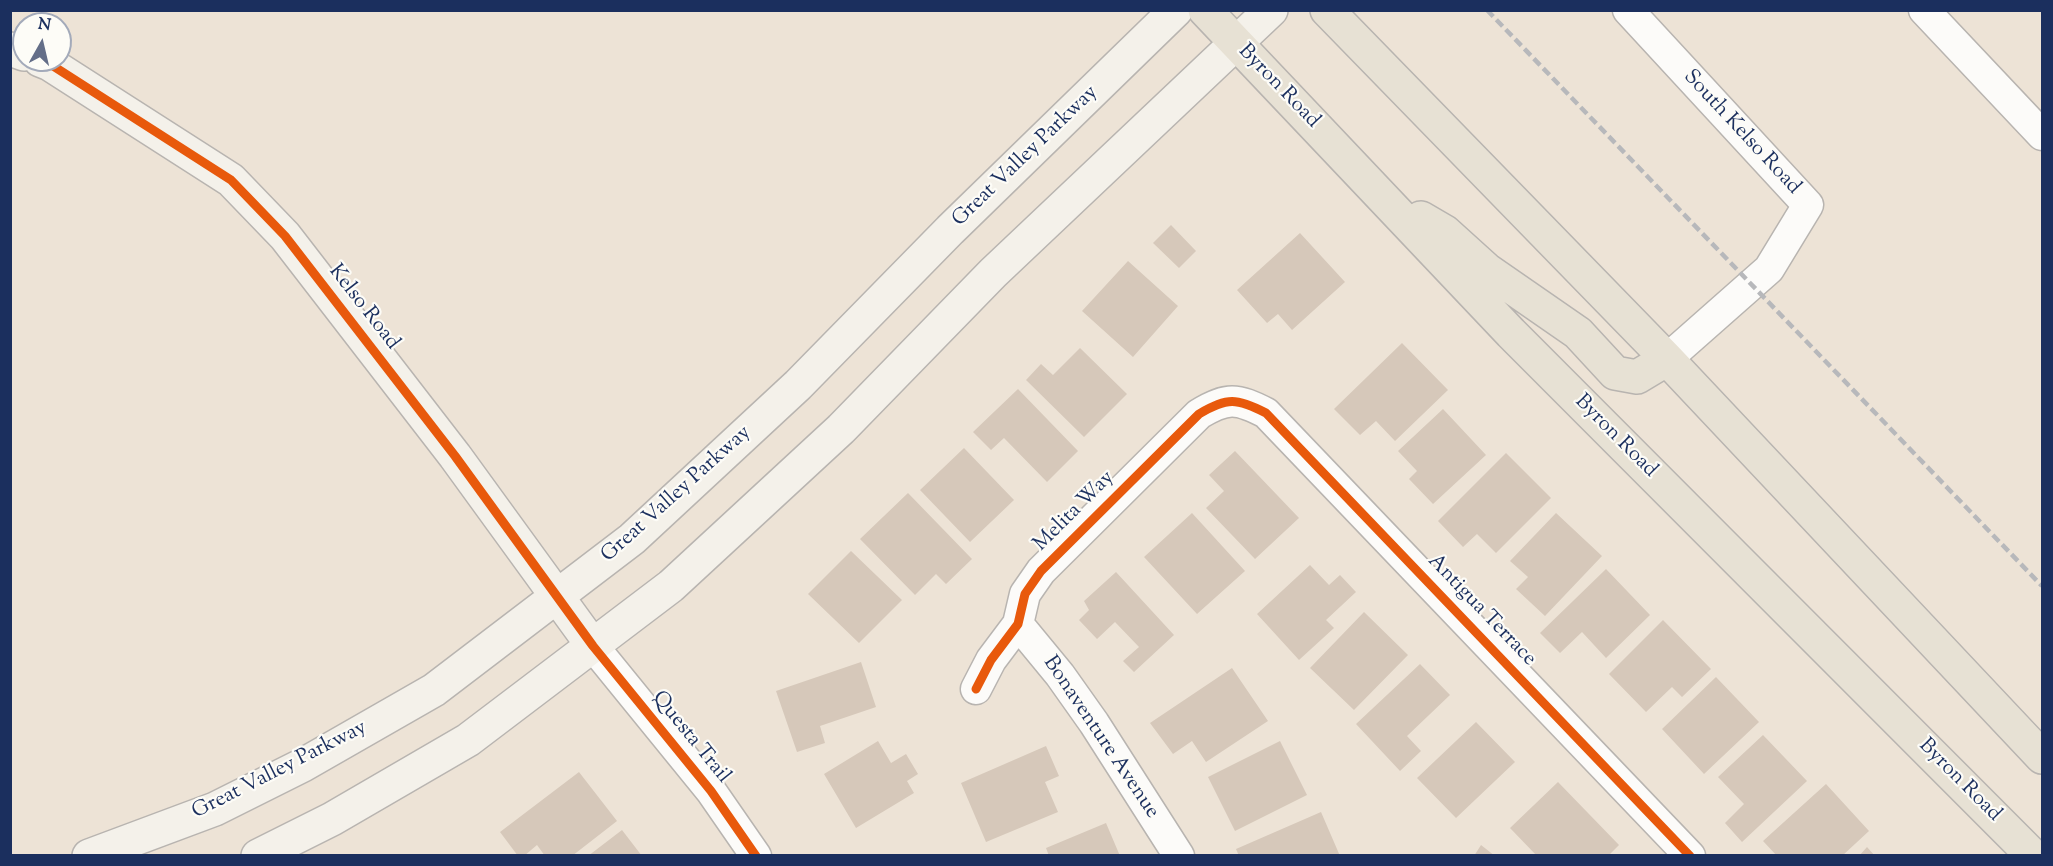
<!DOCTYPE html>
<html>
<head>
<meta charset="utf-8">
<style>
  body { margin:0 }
  #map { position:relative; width:2053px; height:866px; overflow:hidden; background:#ede3d6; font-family:"Sorts Mill Goudy",serif }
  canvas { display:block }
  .frame { position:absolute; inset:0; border:12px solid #1b2f5e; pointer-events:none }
  .north { position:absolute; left:12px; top:12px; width:60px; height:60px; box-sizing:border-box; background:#fdfcf7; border:2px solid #a3aaba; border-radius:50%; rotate:8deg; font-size:16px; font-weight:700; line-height:24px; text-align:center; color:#1b2f5e }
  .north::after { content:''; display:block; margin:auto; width:21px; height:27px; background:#646e88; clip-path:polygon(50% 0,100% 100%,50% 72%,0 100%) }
</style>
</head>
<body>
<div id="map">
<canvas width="2053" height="866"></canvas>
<div class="frame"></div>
<div class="north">N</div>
</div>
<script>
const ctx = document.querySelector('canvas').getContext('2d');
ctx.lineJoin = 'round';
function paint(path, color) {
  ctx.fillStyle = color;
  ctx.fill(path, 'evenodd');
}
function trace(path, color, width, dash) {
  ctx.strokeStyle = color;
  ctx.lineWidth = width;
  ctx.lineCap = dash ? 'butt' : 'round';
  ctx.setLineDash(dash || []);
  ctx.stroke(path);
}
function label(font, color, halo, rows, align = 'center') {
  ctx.font = font + ' "Sorts Mill Goudy",serif';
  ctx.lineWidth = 4.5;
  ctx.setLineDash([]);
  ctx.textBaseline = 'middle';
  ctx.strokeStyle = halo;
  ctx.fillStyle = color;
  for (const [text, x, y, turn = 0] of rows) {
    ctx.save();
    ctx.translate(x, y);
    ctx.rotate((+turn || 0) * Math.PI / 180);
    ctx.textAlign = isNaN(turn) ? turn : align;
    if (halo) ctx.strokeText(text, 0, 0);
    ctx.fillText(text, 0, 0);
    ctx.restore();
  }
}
paint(new Path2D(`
  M 1171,225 L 1196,251 L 1179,268 L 1153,243 Z
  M 1300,233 L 1345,282 L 1292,330 L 1278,314 L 1267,323 L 1237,290 Z
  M 1128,261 L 1178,306 L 1133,357 L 1082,311 Z
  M 1402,343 L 1448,390 L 1395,441 L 1376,421 L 1360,435 L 1334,409 Z
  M 1080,348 L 1127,394 L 1084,437 L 1026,380 L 1041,364 L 1053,375 Z
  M 1018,389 L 1078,451 L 1047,482 L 1004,438 L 991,450 L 973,432 Z
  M 1443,409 L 1486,455 L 1433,504 L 1409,479 L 1417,471 L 1398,451 Z
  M 964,448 L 1014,500 L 970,542 L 920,490 Z
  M 1235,451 L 1299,518 L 1255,559 L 1206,508 L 1224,491 L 1209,475 Z
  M 1506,453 L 1551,498 L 1496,553 L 1477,534 L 1463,547 L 1438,521 Z
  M 908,493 L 972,559 L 946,584 L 936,574 L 915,595 L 860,539 Z
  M 1192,513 L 1245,571 L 1197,614 L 1144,557 Z
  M 1556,513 L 1602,556 L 1545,616 L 1516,589 L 1528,577 L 1510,561 Z
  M 851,551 L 902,600 L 859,643 L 808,594 Z
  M 1310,565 L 1329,585 L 1340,575 L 1356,592 L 1326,620 L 1334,628 L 1299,660 L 1257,614 Z
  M 1606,569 L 1650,615 L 1606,658 L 1582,632 L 1560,653 L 1540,633 Z
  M 1116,572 L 1174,635 L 1134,672 L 1123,661 L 1139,647 L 1115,622 L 1097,639 L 1079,620 L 1089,610 L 1084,601 Z
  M 1364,612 L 1408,655 L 1354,710 L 1310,668 Z
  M 1663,620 L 1711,669 L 1682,697 L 1672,687 L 1646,712 L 1609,674 Z
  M 861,662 L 876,707 L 820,726 L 825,743 L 797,752 L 776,691 Z
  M 1420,664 L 1450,695 L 1407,736 L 1421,751 L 1400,771 L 1356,724 Z
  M 1232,668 L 1268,721 L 1206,762 L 1192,741 L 1173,754 L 1150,723 Z
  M 1716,677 L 1759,722 L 1704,774 L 1662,729 Z
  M 1476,722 L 1515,762 L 1456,818 L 1417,778 Z
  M 1763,735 L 1807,781 L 1742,842 L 1725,823 L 1744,804 L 1718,777 Z
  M 878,741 L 891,763 L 906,754 L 918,774 L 907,781 L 914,793 L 856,828 L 824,774 Z
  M 1280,741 L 1307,795 L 1235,831 L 1208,777 Z
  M 1046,746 L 1059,776 L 1045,782 L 1058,812 L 986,842 L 961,783 Z
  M 579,772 L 617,821 L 572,856 L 545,856 L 537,845 L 524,856 L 518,856 L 500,832 Z
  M 1558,782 L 1619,845 L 1608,856 L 1537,856 L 1510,828 Z
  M 1826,784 L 1869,831 L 1842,856 L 1777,856 L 1763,841 Z
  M 1321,812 L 1340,856 L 1239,856 L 1236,849 Z
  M 1106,823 L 1120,856 L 1049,856 L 1046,848 Z
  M 622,830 L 642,856 L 588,856 Z
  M 1481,845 L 1495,856 L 1474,856 Z
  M 1867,847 L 1875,856 L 1859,856 Z`), '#d6c8ba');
const street = new Path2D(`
  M 1628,10 L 1808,205 L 1769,269 L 1667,359
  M 1924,10 L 2042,135
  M 1018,624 L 1060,675 L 1094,723 L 1179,856
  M 593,646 L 711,791 L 756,856
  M 976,689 L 991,660 L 1018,624 L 1025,594 L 1041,571 L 1199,414 C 1227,397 1237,398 1266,413 L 1690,856`);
const secondary = new Path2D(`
  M 10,49 L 24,54
  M 40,60 L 50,64 L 231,180 L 285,236 L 455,456 L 593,646
  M 89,856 L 215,809 L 303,765 L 434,690 L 632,539 L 798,385 L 950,230 L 1176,10
  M 258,856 L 332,819 L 468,740 L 671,586 L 841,429 L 993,273 L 1271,10`);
const primary = new Path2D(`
  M 1205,10 L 1511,333 L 2033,856
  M 1327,10 L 1667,359 L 2042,757
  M 1421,218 L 1445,232 L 1487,270 L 1578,333 L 1615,373 L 1637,377 L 1667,359`);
trace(street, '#b8b4b0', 33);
trace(secondary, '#b8b4b0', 36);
trace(primary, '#b8b4b0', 36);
trace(street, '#fcfbf9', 30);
trace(secondary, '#f4f1ea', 33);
trace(primary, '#e7e1d4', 33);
trace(new Path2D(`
  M 1487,10 L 2042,586`), '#b7b8bb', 4.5, [9, 4.5]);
trace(new Path2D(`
  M 40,60 L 50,64 L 231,180 L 285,236 L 455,456 L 593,646 L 711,791 L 756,856
  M 976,689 L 991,660 L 1018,624 L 1025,594 L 1041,571 L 1199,414 C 1227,397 1237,398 1266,413 L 1690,856`), '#e8590c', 9);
label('21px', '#1b2f5e', '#fdfcf7', [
  ["Byron Road",1278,87,46],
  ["South Kelso Road",1741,133,47],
  ["Great Valley Parkway",1026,157,-44],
  ["Kelso Road",363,308,52],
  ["Byron Road",1615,437,45],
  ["Great Valley Parkway",677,495,-42],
  ["Melita Way",1075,512,-45],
  ["Antigua Terrace",1481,611,46],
  ["Questa Trail",690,738,51],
  ["Bonaventure Avenue",1100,738,56],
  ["Great Valley Parkway",280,771,-27],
  ["Byron Road",1959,781,45]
]);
</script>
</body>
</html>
